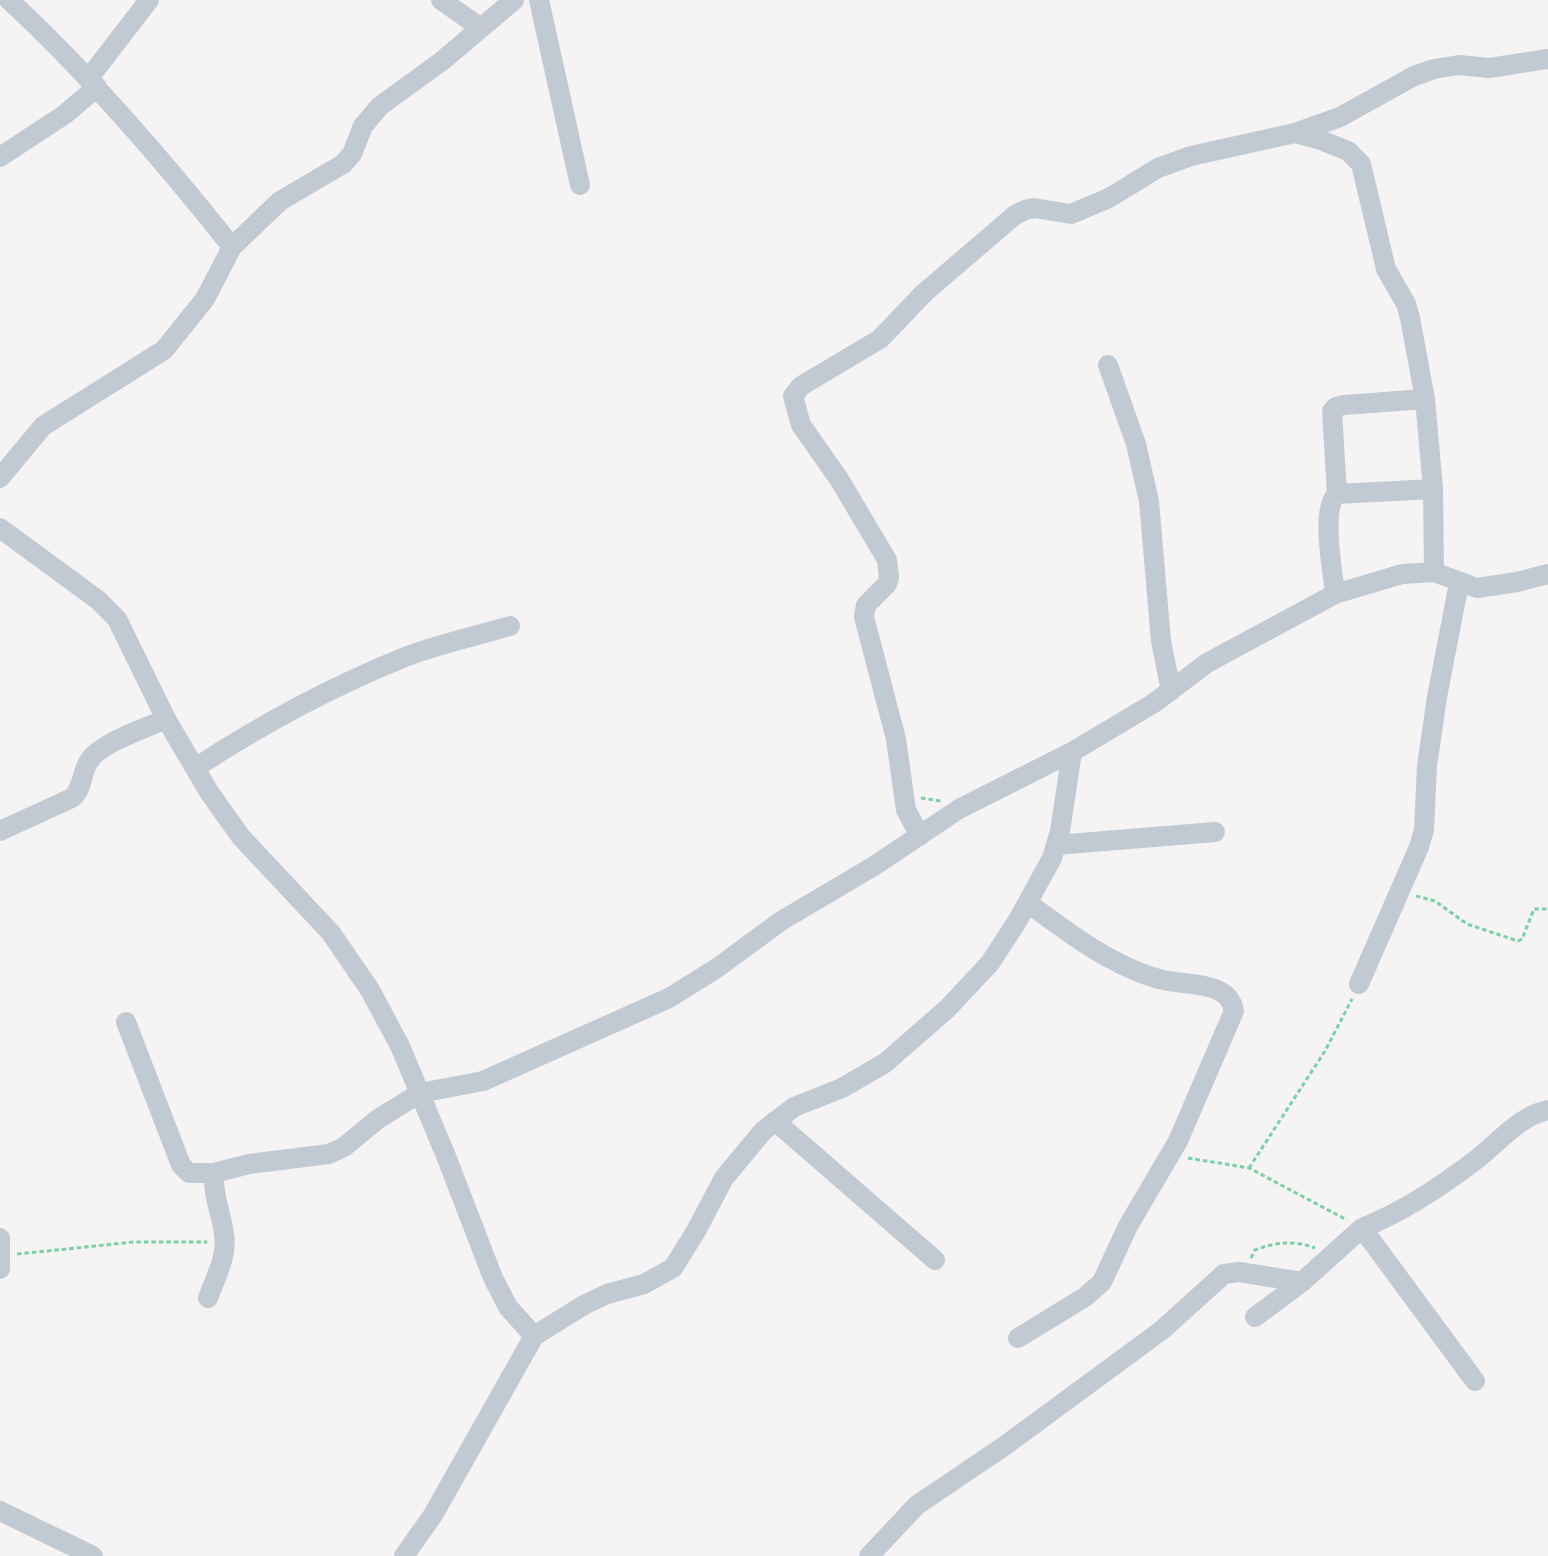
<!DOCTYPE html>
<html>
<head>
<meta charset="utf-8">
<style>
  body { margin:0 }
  canvas { display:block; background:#f5f3f3 }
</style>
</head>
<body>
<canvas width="1548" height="1556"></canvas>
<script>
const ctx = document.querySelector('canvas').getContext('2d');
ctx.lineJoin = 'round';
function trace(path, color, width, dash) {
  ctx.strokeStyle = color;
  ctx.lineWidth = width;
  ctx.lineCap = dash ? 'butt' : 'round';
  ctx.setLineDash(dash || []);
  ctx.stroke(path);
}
trace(new Path2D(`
  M 921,798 L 941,801
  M 1416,896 L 1435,901 L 1467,924 L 1518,941 L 1522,939 L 1534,909 L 1548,909
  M 1188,1158 L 1249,1168 L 1347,1220
  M 1249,1168 L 1325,1051 L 1352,999
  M 17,1254 L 134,1242 L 207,1242
  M 1251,1258 L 1255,1250 C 1276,1242 1294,1240 1315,1248`), '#7ad0a6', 3, [4.5, 3]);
trace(new Path2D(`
  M 9,0 C 91,76 163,160 232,247
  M 441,0 L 481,28
  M 539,0 L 580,185
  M 89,78 L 149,0
  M 1295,133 L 1340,117 L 1414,76 L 1434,69 L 1459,65 L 1489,68 L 1548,59
  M 0,157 L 64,115 L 97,87
  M 1108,365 L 1136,444 L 1149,501 L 1161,641 L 1171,691
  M 0,478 L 43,426 L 164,350 L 205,299 L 232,247 L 280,201 L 343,164 L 352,154 L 363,126 L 380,106 L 442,61 L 514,0
  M 1337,494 L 1433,489
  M 0,528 L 98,600 L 117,619 L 166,719 L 209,792 L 241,837 L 331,933 L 370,990 L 400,1046 L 446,1156 L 493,1278 L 508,1307 L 534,1336
  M 1335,594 C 1333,572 1320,509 1337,494 L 1332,411 L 1336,407 L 1344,405 L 1425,399
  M 195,768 C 262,724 331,687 405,657 C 439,644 476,636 510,626
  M 0,831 L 72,798 C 83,789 81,773 89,761 C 100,743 146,728 166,719
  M 920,836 L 906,810 L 896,739 L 864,617 L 866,605 L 887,584 L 889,577 L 887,560 L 839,479 L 801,425 L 793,396 L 801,386 L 880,339 L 924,293 L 1015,215 L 1025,210 L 1034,208 L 1071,214 L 1109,198 L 1158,168 L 1191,156 L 1295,133 L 1318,139 L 1348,151 L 1361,164 L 1386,269 L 1406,304 L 1410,318 L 1425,399 L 1433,489 L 1434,572
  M 1056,845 L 1215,832
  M 1359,984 L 1419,847 L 1424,830 L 1427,766 L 1437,697 L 1459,583
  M 126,1022 L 181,1165 L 189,1173 L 214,1173
  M 775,1121 L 935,1260
  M 1362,1228 C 1403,1212 1442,1186 1477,1159 C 1500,1141 1518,1117 1548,1110
  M 0,1238 L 0,1269
  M 208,1298 C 215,1279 228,1255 224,1234 C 221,1211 213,1198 214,1173 L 249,1164 L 329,1154 L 344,1147 L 378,1119 L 420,1093 L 483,1081 L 669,998 L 717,968 L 781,921 L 874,866 L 959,809 L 1072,752 L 1154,703 L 1207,663 L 1335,594 L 1402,574 L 1434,572 L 1477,588 L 1517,582 L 1548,574
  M 1255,1317 L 1302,1282 L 1362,1228 L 1475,1381
  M 1018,1338 L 1085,1297 L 1102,1282 L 1128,1226 L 1178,1141 L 1234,1011 C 1229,979 1182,986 1159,979 C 1112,966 1067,932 1028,903
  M 0,1511 L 93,1556
  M 404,1556 L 433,1515 L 534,1336 L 584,1305 L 607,1294 L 644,1284 L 673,1268 L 696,1231 L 724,1178 L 763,1131 L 794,1107 L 842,1088 L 885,1063 L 948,1008 L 990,963 L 1018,920 L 1052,858 L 1060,831 L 1072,752
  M 869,1556 L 917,1505 L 1003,1447 L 1162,1330 L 1224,1274 L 1239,1272 L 1302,1282`), '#c1cad2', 20);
</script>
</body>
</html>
